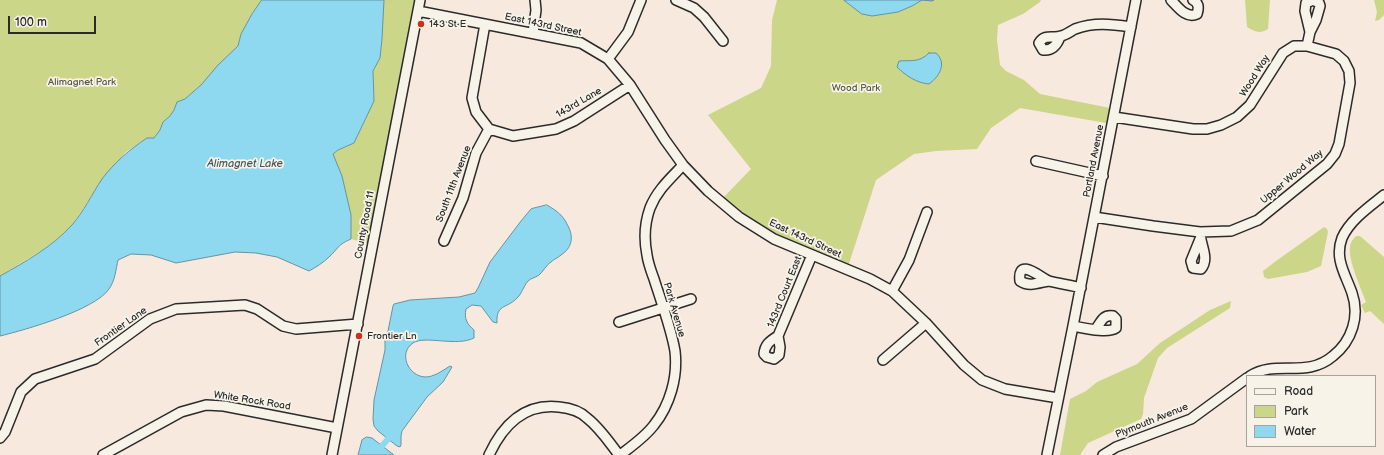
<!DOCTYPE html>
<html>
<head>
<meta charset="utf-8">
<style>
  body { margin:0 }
  #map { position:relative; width:1384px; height:455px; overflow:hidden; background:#f8e9de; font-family:"Balsamiq Sans",sans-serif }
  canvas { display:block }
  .legend { position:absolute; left:1246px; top:375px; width:130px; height:72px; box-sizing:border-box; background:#f7f3e8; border:1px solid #a5a39c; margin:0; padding:5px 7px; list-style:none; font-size:12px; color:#2b2b2b }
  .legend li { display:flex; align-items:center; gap:8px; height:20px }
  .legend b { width:20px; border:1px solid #a5a39c }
  .scale { position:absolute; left:8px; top:16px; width:88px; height:18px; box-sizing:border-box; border:2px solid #2b2b2b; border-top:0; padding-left:5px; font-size:12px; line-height:14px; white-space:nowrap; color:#2b2b2b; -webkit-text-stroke:3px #f7f3e8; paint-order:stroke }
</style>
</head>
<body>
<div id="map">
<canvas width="1384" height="455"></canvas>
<ul class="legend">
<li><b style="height:5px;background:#f7f3e8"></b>Road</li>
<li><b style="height:11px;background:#cbd689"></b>Park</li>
<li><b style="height:11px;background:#8ed9ef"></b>Water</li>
</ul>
<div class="scale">100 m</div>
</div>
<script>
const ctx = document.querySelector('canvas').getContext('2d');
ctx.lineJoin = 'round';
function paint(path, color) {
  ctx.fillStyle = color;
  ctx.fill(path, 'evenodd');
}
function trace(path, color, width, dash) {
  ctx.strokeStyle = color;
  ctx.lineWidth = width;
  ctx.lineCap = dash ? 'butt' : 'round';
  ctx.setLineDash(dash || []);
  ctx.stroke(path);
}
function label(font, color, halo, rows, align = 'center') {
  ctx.font = font + ' "Balsamiq Sans",sans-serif';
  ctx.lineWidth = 3.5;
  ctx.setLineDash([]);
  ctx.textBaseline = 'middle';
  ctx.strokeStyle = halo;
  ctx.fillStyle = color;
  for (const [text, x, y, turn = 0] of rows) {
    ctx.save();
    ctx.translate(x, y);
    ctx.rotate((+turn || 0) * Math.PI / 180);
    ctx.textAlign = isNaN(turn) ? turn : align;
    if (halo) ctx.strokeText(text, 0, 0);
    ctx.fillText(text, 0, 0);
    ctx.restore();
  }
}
paint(new Path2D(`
  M 0,0 L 262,0 L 252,14 L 241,34 L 238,46 L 201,85 L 185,99 L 177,102 L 174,110 L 170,116 L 163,122 L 160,130 L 154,138 L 147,138 L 126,152 L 102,180 L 73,224 L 61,236 L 44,249 L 0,276 Z
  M 384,0 L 420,0 L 373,245 L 351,239 L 351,215 L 333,154 L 338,150 L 354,143 L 374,101 L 373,71 L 380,58 L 382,39 Z
  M 777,0 L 1041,0 L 1040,2 L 1023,14 L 998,25 L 997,40 L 1000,65 L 1006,71 L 1024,80 L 1040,94 L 1115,109 L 1112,124 L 1020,108 L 991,128 L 977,149 L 936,151 L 914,154 L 876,180 L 847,270 L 774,239 L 720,201 L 751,169 L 708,115 L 761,88 L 771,66 L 772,20 Z
  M 1245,0 L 1270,0 L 1268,29 C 1260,34 1255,32 1247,27 Z
  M 1374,0 L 1384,0 L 1384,15 L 1379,20 L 1375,21 L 1377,12 Z
  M 1324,227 L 1327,229 L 1328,232 L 1321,266 L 1307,272 L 1268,279 L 1264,277 L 1263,271 L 1276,261 Z
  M 1356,236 L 1360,236 L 1384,257 L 1384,324 L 1370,311 L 1365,313 L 1361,305 L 1366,302 C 1361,289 1348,260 1350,247 C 1350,243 1353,239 1356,236 Z
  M 1231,301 L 1230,308 L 1167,348 L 1158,358 L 1144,398 L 1143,414 L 1141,419 L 1088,443 L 1080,455 L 1060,455 L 1070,399 L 1086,391 L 1097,382 L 1137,364 L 1160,343 L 1210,310 Z`), '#cbd689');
const water = new Path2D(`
  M 262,0 L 384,0 L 382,39 L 380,58 L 373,71 L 374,101 L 354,143 L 338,150 L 333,154 L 342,176 L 351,215 L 351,239 C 337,245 339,248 329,257 C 323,263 316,267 309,271 L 277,257 L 256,253 L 235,252 L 176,263 L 151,255 L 131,254 L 118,260 C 116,269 115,281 109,289 C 95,310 25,330 0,336 L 0,276 C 25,262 52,247 72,225 C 84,211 92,194 102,179 C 115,162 129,150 147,138 L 154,138 L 160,130 L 163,122 L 170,116 L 174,110 L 177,102 L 185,99 L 201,85 L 218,65 L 238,46 L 241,34 L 252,14 Z
  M 844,0 L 934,0 L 932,1 L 922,0 L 912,6 L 898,12 L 872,16 L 862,14 Z
  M 929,53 L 936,53 C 947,63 940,76 929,84 C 917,83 906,76 897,67 L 899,61 C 911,60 919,63 929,53 Z
  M 547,205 C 557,211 563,215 568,226 C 574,237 572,248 561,255 C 558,258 554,259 551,262 C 546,265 543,272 539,275 C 535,278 531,278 528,281 C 523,287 522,294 516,299 C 506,309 496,304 497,323 L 493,322 L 481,306 L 472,305 L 466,309 C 464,319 467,324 474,330 L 474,338 C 456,347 425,335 413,343 C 398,353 408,376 425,377 C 434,377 442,371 450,366 L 452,367 L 443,382 L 427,397 L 402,431 L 401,436 L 401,445 L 400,447 L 397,446 L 378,431 L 374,426 L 373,419 L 374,400 L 385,350 L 385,336 L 388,331 L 393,306 L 394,304 L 410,300 L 459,297 L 475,293 L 478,288 L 490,262 L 521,221 L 531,209 Z
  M 367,437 L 372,438 L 394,455 L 358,455 L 362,440 Z`);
paint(water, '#8ed9ef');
trace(water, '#6693a1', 1);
trace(new Path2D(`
  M 382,446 L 388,439`), '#8ed9ef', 6);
const minor = new Path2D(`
  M 676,0 L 694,8 L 704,17 L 723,41
  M 1171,0 C 1178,7 1186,19 1197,14 C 1199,8 1199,3 1193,0
  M 418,11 L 581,43 L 608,59 L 630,85 L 665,140 L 683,165 L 708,191 L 739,217 L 774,239 L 870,279 L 892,291 L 926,323 L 964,365 L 982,380 L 1005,389 L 1058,398
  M 485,24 L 472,98 L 476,112 L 489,129
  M 533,33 L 536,10 L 535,0
  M 1060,37 C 1057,45 1052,51 1043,50 L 1039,43 C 1045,33 1054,39 1061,36 C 1066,35 1071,31 1075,29 C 1094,22 1111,24 1131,27
  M 1307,46 L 1310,32 L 1316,20 L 1320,6 L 1319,3 L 1313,0 L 1306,3 L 1305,11 L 1310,32
  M 608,59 L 628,32 L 641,0
  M 489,129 L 513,136 L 556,129 L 574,121 L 630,85
  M 1036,161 L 1103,176
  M 1094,217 L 1153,226 L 1200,232 L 1231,231 L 1258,220 L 1327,164 L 1335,154 L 1339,144 L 1350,83 L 1349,71 L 1344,61 L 1336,54 L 1307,46 L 1294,46 L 1283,53 L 1250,105 L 1237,117 L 1221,125 L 1207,129 L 1193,129 L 1114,117
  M 1200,239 L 1191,261 L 1193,268 L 1201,269 C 1210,258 1200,245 1200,232
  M 444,241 L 463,198 L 476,153 L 489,129
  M 1048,281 C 1038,283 1029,287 1020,281 C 1017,256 1041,278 1049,281 C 1060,284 1071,285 1081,288
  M 892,291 L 909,260 L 927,212
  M 619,322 L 691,299
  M 1073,326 C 1084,328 1108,334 1116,328 L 1116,319 L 1113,316 C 1103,314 1101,322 1096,329
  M 778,336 L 780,347 L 779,355 L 774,359 L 767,357 L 764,354 C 765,344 770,341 778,336 L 812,255
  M 883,360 L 926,323
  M 1250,376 C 1277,359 1306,379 1333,356 C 1352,341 1360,316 1352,293 C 1346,275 1334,259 1342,238 C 1350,220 1369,207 1384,195
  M 0,438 L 5,432 L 21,392 L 35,379 L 95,359 L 150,319 L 176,309 L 245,305 L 257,309 L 283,326 L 296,329 L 358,324
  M 103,455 L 181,412 L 206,405 L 224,406 L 337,428
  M 332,455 L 420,0
  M 489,455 C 503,425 524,403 559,407 C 569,408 580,411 587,418 C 600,428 609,442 619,455
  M 620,455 C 632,446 645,437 654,425 C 670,405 678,377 675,351 C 671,328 661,301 654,279 C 651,271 648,263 647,255 C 644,240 645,222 650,208 C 657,190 671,178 683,165
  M 1047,455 L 1073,326 L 1136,0
  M 1103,455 L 1116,447 L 1191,419 L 1247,378`);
trace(minor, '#2b2b2b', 12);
trace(minor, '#f7f3e8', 9);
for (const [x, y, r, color] of [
  [421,24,4,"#c8321e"],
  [359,336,4,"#c8321e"]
]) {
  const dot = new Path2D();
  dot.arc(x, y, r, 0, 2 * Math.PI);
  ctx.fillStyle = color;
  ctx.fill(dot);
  trace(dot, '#f7f3e8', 1.5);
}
label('10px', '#2b2b2b', '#f7f3e8', [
  ["143 St E",429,24],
  ["Frontier Ln",367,336]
], 'left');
label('10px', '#2b2b2b', '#f7f3e8', [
  ["East 143rd Street",543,25,12],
  ["Wood Way",1255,76,-58],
  ["143rd Lane",579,103,-30],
  ["Portland Avenue",1094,161,-79],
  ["Upper Wood Way",1292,177,-40],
  ["South 11th Avenue",454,184,-69],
  ["County Road 11",365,225,-79],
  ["East 143rd Street",805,239,25],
  ["143rd Court East",785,292,-68],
  ["Park Avenue",674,310,74],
  ["Frontier Lane",121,327,-35],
  ["White Rock Road",252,401,9],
  ["Plymouth Avenue",1152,421,-22]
]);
label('10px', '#535642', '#f7f3e8', [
  ["Alimagnet Park",82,82],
  ["Wood Park",856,88]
]);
label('italic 11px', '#44565c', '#f7f3e8', [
  ["Alimagnet Lake",245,164]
]);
</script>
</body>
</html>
